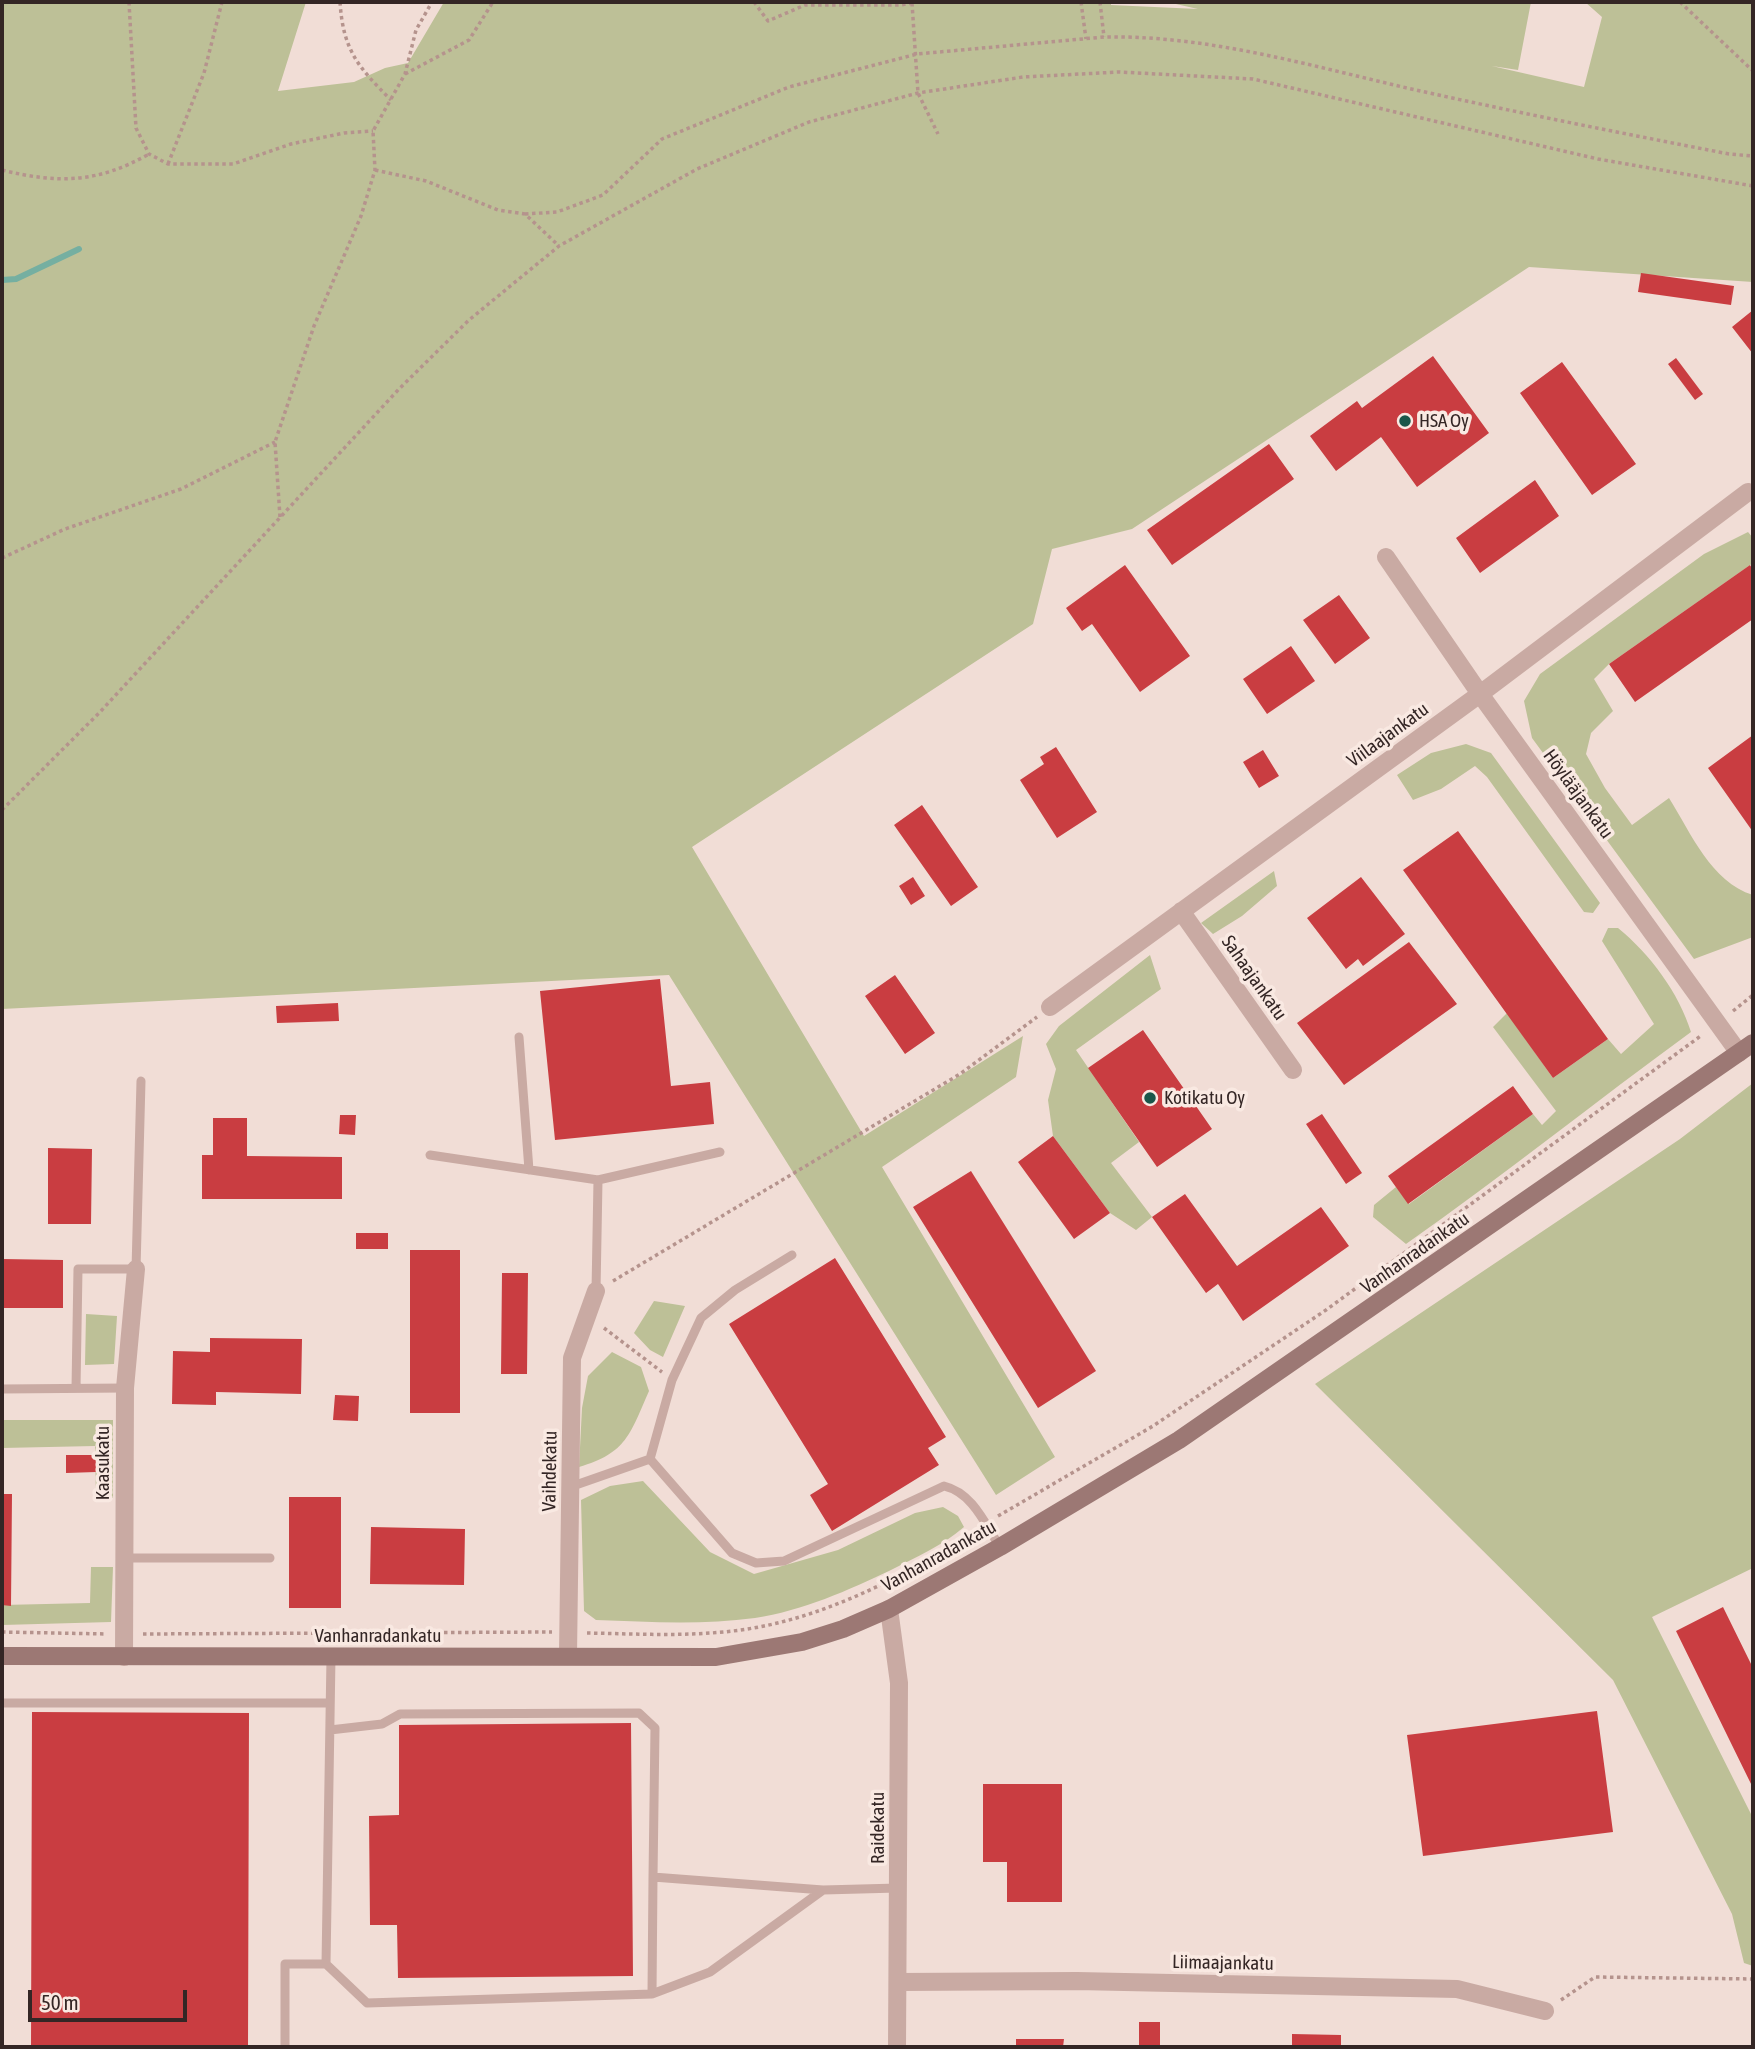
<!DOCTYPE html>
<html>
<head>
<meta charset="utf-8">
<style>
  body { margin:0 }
  #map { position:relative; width:1755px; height:2049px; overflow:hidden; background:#f1ddd6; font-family:"Asap Condensed",sans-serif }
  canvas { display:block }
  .frame { position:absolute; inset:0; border:4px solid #342625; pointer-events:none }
  .scale { position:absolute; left:28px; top:1990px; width:159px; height:32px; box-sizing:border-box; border:4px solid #342625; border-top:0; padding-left:9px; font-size:21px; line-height:24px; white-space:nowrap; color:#342625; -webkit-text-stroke:5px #f9e9e2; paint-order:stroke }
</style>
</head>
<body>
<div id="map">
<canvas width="1755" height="2049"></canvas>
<div class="frame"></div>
<div class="scale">50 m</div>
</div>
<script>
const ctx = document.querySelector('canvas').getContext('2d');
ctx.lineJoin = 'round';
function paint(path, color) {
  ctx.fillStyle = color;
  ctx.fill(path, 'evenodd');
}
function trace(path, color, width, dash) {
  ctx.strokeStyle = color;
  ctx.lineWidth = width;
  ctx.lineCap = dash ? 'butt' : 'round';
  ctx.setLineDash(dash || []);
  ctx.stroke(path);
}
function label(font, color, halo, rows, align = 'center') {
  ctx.font = font + ' "Asap Condensed",sans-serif';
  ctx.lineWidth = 7;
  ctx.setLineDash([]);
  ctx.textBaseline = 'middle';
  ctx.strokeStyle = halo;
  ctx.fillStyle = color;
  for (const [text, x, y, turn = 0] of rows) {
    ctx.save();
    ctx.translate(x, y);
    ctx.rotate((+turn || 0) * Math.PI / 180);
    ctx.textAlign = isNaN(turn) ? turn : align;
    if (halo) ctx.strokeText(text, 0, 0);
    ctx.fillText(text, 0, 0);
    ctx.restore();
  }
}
paint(new Path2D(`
  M 2,2 L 306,2 L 278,91 L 354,82 L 385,68 L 408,63 L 444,2 L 1111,2 L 1111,5 L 1198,9 L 1167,2 L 1531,2 L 1518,70 L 1492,66 L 1584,87 L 1602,17 L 1585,2 L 1753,2 L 1753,282 L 1529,267 L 1132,529 L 1052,549 L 1033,624 L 692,847 L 864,1136 L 1023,1036 L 1016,1077 L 882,1167 L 1055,1457 L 996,1495 L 669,975 L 2,1009 Z
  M 1748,532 L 1753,538 L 1753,563 L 1609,664 L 1594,679 L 1613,711 L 1591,733 L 1586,754 L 1605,788 L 1632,825 L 1669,798 C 1691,833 1711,882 1753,895 L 1753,937 L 1694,959 L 1532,738 L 1524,701 L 1540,674 L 1704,554 Z
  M 1466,744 L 1491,753 L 1600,903 L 1593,913 L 1584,912 L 1487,777 L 1475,766 L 1441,789 L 1413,800 L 1397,775 L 1431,753 Z
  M 1274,871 L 1277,886 L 1242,916 L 1213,934 L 1201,923 Z
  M 1608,928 L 1618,928 C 1650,954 1679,993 1691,1032 C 1595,1102 1503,1176 1406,1244 L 1373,1217 L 1374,1205 L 1396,1187 L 1409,1204 L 1533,1114 L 1542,1125 L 1556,1111 L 1493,1027 L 1507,1013 L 1553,1078 L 1608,1039 L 1621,1054 L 1654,1024 L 1602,941 Z
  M 1150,955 L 1161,989 L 1076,1050 L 1139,1142 L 1111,1163 L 1152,1217 L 1136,1230 L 1110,1213 L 1053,1136 L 1048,1100 L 1056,1069 L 1046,1044 L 1059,1026 Z
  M 1753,1083 L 1753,1568 L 1652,1617 L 1753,1818 L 1753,1966 L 1744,1963 L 1732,1914 L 1613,1680 L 1315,1384 L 1680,1139 Z
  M 654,1301 L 685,1306 L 663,1357 L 650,1350 L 634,1333 Z
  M 86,1314 L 117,1316 L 114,1364 L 85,1365 Z
  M 612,1352 L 641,1367 L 649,1391 C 630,1434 627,1453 579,1467 L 582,1408 L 588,1376 Z
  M 2,1420 L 113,1420 L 113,1498 L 96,1498 L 95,1446 L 2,1448 Z
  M 643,1481 L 710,1552 L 754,1574 L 838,1550 L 915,1513 L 943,1507 L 958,1516 L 964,1527 C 942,1546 916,1557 891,1570 C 849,1590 802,1611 755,1618 C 703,1625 649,1622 596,1620 L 584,1611 L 581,1500 L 610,1486 Z
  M 91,1567 L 113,1567 L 111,1622 L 2,1625 L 2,1605 L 90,1603 Z`), '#bdc097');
trace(new Path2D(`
  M 2,280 L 16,279 L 79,249`), '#75afa1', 6);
paint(new Path2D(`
  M 1641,273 L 1734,286 L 1731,305 L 1638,292 Z
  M 1753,310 L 1753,354 L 1732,327 Z
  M 1433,356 L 1489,433 L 1417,487 L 1381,437 L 1336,471 L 1310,436 L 1357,401 L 1362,408 Z
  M 1676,358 L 1703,394 L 1695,400 L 1668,364 Z
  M 1562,362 L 1636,464 L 1592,495 L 1520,393 Z
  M 1269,444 L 1294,479 L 1172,565 L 1147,530 Z
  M 1535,480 L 1559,516 L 1480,573 L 1456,538 Z
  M 1125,565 L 1190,656 L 1140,692 L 1092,624 L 1082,631 L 1066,608 Z
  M 1750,565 L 1753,570 L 1753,619 L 1635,702 L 1609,664 Z
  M 1339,595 L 1370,638 L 1335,664 L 1303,620 Z
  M 1291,646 L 1315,681 L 1267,714 L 1243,679 Z
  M 1753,735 L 1753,832 L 1708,768 Z
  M 1056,747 L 1097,812 L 1057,838 L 1020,780 L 1044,764 L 1040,757 Z
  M 1263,750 L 1279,776 L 1259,788 L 1243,762 Z
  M 922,805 L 978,887 L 951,906 L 894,825 Z
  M 1458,831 L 1608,1039 L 1553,1078 L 1403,870 Z
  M 913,877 L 925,896 L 911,905 L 899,886 Z
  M 1361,877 L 1405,934 L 1363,966 L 1358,959 L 1346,969 L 1307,918 Z
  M 1409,942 L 1457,1004 L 1344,1085 L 1297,1023 Z
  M 895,975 L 935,1033 L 905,1054 L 865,996 Z
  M 660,979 L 671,1086 L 710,1082 L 714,1124 L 555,1140 L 540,991 Z
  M 338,1003 L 339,1021 L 277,1023 L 276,1006 Z
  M 1143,1030 L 1212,1129 L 1157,1167 L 1088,1068 Z
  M 1513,1086 L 1533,1114 L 1408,1204 L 1388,1176 Z
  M 1322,1114 L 1362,1173 L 1346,1184 L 1306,1124 Z
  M 340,1115 L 356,1115 L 355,1135 L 339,1134 Z
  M 213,1118 L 247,1118 L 247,1156 L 342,1157 L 342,1199 L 202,1199 L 202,1155 L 213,1155 Z
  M 1053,1136 L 1110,1213 L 1074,1239 L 1018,1162 Z
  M 48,1148 L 92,1149 L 91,1224 L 48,1224 Z
  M 971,1171 L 1096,1371 L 1038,1408 L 913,1207 Z
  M 1185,1194 L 1237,1266 L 1321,1207 L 1349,1246 L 1243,1321 L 1218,1284 L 1206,1293 L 1152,1217 Z
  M 356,1233 L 388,1233 L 388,1249 L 356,1249 Z
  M 410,1250 L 460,1250 L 460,1413 L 410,1413 Z
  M 835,1258 L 946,1437 L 928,1448 L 939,1465 L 832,1531 L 810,1495 L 828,1484 L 729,1324 Z
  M 2,1259 L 63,1260 L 63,1308 L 2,1308 Z
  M 502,1273 L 528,1273 L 527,1374 L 501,1374 Z
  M 210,1338 L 302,1339 L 301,1394 L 216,1392 L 216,1405 L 172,1404 L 173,1351 L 210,1352 Z
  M 335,1395 L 359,1396 L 358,1421 L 333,1420 Z
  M 66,1455 L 96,1455 L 96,1472 L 66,1473 Z
  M 2,1494 L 12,1494 L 11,1606 L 2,1605 Z
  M 289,1497 L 341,1497 L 341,1608 L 289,1608 Z
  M 371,1527 L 465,1529 L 464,1585 L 370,1584 Z
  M 1723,1607 L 1753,1668 L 1753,1788 L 1676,1631 Z
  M 1597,1711 L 1613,1832 L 1423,1856 L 1407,1735 Z
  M 32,1712 L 249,1713 L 248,2047 L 31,2047 Z
  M 631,1723 L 633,1976 L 398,1978 L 397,1925 L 370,1925 L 369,1816 L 399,1815 L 399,1725 Z
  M 983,1784 L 1062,1784 L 1062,1902 L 1007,1902 L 1007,1862 L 983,1862 Z
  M 1139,2022 L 1160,2022 L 1160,2047 L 1139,2047 Z
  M 1292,2034 L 1341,2035 L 1341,2047 L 1292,2047 Z
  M 1016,2039 L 1064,2039 L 1063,2047 L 1016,2047 Z`), '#c93d41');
trace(new Path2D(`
  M 129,2 L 136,128 L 149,154 L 168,164 L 233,164 L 291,144 L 344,133 L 373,131
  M 340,2 C 343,50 358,67 391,100
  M 754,2 L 768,21 L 805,5 L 901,5 L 916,2
  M 1081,2 L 1086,39
  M 1100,2 L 1104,37
  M 1680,2 L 1753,71
  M 912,3 L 918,93 L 938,134
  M 405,74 L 469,40 L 493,2
  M 168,164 L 204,73 L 222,2
  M 2,170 C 58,184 98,183 149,154
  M 375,170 L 426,181 L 498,210 L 525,214 L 559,246
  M 525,214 L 557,212 L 603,195 L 662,139 L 789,87 L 917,54 L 1104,37 C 1206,35 1308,65 1407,88 C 1514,112 1621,133 1729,154 L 1753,156
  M 280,517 L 275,442 L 314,326 L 361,216 L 375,170 L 373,131 L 405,74 L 416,30 L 432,2
  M 2,558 L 65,529 L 181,489 L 275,442
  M 2,810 L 100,712 L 399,389 L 469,320 L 559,246 L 697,169 L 809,122 L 918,93 L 1023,77 L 1119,72 L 1253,79 L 1598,159 L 1753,186
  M 1733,1011 L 1753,995
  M 613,1281 L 960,1074 L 1037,1017
  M 604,1328 L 662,1372
  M 998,1516 L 1153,1426 L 1326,1310 L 1702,1035
  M 2,1632 L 107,1634
  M 587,1633 C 646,1634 706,1638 764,1626 C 838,1611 912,1572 974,1531
  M 143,1634 L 552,1632
  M 1561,2000 L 1595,1977 L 1753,1979`), '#b5938d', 3.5, [3.5, 3.5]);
trace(new Path2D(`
  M 519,1037 L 529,1170
  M 430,1155 L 598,1180
  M 596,1291 L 598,1180 L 720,1152
  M 76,1388 L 78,1269 L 136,1269 L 141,1081
  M 2,1389 L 125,1388
  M 650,1459 L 732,1553 L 756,1563 L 784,1561 L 944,1486 C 973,1493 985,1524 1000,1547
  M 570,1487 L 650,1459 L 672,1380 L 701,1318 L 735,1290 L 792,1255
  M 123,1558 L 270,1558
  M 2,1703 L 329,1703
  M 330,1730 L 382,1724 L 400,1714 L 639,1713 L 655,1728 L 653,1877
  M 326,1964 L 367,2003 L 652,1994 L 710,1972 L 823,1890 L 898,1888
  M 652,1994 L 653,1877 L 823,1890
  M 285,2047 L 285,1964 L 326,1964 L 331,1657`), '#c9aaa3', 9);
trace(new Path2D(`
  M 1386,557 L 1480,694 L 1739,1053
  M 1181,911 L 1293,1070
  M 1050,1007 L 1480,694 L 1748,492
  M 889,1609 L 899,1683 L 897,2047
  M 568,1655 L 572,1358 L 596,1291
  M 124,1657 L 125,1388 L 136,1269
  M 898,1982 L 1077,1981 L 1457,1989 L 1545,2011`), '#c9aaa3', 18);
trace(new Path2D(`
  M 2,1656 L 716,1657 L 802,1642 L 843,1629 L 889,1609 L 1000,1547 L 1179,1440 L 1753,1043`), '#9c7874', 18);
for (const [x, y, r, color] of [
  [1405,421,7,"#1a5649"],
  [1150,1098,7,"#1a5649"]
]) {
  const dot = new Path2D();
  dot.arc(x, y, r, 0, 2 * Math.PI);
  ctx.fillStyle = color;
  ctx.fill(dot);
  trace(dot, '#f9e9e2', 2.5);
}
label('19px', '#342625', '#f9e9e2', [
  ["HSA Oy",1419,421],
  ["Kotikatu Oy",1164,1098]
], 'left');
label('19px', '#342625', '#f9e9e2', [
  ["Viilaajankatu",1388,735,-36],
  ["Höylääjankatu",1578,794,54],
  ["Sahaajankatu",1254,978,55],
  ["Vanhanradankatu",1415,1253,-35],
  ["Kaasukatu",103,1463,-90],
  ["Vaihdekatu",550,1471,-89],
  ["Vanhanradankatu",939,1556,-29],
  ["Vanhanradankatu",378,1636],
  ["Raidekatu",878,1828,-90],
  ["Liimaajankatu",1223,1963,1]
]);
</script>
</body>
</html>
